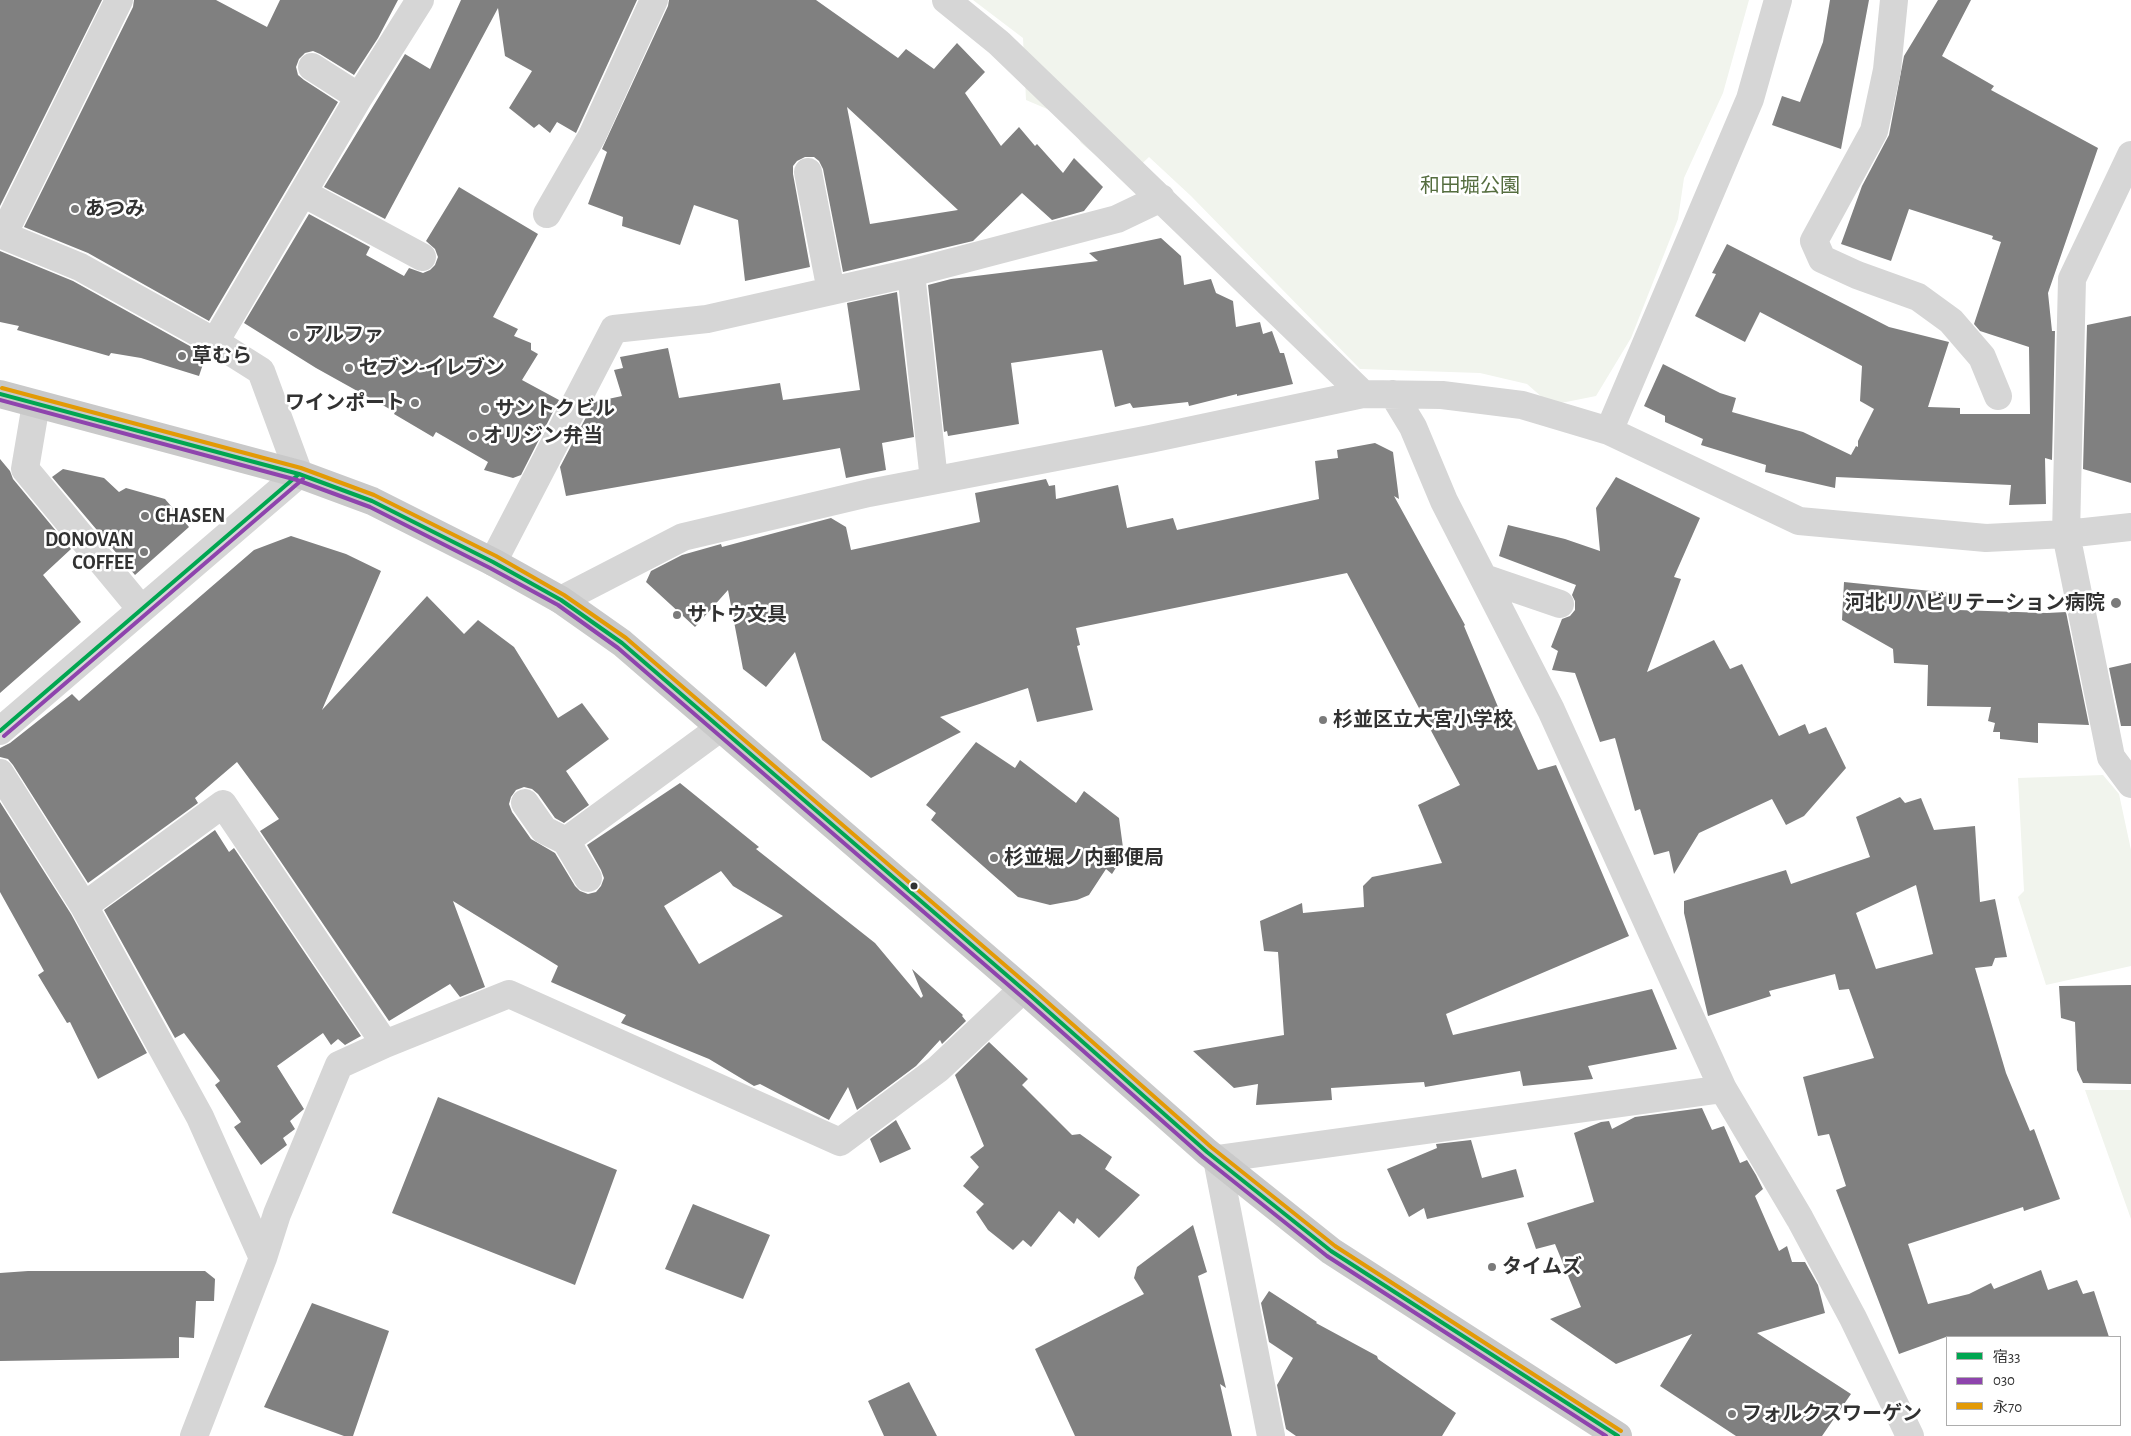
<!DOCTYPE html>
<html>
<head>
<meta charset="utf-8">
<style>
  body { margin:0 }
  #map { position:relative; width:2131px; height:1436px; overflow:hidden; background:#fff; font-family:"Alegreya Sans","Noto Sans JP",sans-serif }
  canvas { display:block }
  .legend { position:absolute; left:1946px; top:1336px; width:175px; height:90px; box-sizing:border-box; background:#fff; border:1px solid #adadad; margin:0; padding:6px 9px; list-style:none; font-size:15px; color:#323232 }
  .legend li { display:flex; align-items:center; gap:10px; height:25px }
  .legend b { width:25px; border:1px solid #adadad }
</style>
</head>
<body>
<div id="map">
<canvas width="2131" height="1436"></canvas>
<ul class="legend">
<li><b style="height:6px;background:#00a651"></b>宿33</li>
<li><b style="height:6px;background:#8e44ad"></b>030</li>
<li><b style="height:6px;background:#e39a05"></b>永70</li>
</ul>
</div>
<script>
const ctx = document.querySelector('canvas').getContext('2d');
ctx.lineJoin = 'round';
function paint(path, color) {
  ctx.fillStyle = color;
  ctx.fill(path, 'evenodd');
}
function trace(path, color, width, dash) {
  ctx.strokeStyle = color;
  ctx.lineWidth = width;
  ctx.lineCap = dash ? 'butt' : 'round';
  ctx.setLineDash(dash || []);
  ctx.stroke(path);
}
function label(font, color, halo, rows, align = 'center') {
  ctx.font = font + ' "Alegreya Sans","Noto Sans JP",sans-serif';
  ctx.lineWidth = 5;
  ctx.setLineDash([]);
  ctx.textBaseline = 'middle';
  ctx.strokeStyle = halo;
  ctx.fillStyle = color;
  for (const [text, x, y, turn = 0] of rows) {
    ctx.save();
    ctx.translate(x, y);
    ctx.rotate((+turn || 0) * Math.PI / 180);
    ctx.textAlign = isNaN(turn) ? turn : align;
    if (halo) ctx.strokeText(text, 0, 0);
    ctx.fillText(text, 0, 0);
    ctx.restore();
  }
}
paint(new Path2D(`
  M 973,0 L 1749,0 L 1723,93 L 1684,178 L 1678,219 L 1631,338 L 1596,396 L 1551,405 L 1527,384 L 1480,373 L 1360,369 L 1191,196 L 1149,157 L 1125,180 L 1081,143 L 1066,117 L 1026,100 L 1023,38 Z
  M 2103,775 L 2119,794 L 2131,850 L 2131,966 L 2046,985 L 2018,897 L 2024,891 L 2018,778 Z
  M 2085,1090 L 2131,1090 L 2131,1219 Z`), '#f1f4ed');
paint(new Path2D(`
  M 0,0 L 102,0 L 0,206 Z
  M 134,0 L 216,0 L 267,27 L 280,0 L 398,0 L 378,38 L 354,75 L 320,54 L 313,51 L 305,53 L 299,59 L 296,67 L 298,75 L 304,80 L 338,102 L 209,321 L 88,253 L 24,227 L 133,7 Z
  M 461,0 L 637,0 L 576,133 L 557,122 L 550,133 L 539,124 L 534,128 L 509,108 L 532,71 L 505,56 L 498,8 L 385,219 L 324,187 L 405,54 L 430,69 Z
  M 669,0 L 816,0 L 898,58 L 906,49 L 934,69 L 957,43 L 985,72 L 965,93 L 1001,146 L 1019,127 L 1035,146 L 1037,144 L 1063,173 L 1074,158 L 1103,187 L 1084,211 L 1052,220 L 1022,193 L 973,241 L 843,272 L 823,169 L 819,161 L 814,157 L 805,157 L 797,161 L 793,166 L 793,174 L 810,267 L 745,281 L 738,220 L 694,205 L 680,245 L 622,226 L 623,217 L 588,204 L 607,152 L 602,149 L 668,6 ZM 847,107 L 958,210 L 870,224 Z
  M 1830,0 L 1869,0 L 1841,149 L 1772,125 L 1782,96 L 1800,102 L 1823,42 Z
  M 1938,0 L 1971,0 L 1942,56 L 1994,86 L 1991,90 L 2098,148 L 2048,293 L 2052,331 L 2055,331 L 2052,460 L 2045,458 L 2046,504 L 2009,505 L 2011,485 L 1836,477 L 1835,488 L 1765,472 L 1766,465 L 1701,445 L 1703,439 L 1665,422 L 1665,416 L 1644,406 L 1663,364 L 1720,393 L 1736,398 L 1732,412 L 1803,432 L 1851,455 L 1856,446 L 1858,447 L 1858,441 L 1874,409 L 1860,401 L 1862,366 L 1760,312 L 1745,342 L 1695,316 L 1716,274 L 1712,273 L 1727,244 L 1889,327 L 1949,342 L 1928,407 L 1960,408 L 1960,414 L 2030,414 L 2029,347 L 1980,331 L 1974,324 L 2001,242 L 1992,239 L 1993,236 L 1909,209 L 1891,261 L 1841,244 L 1862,186 L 1889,135 L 1904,56 Z
  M 459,187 L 538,234 L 493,317 L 518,329 L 514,336 L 531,343 L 531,350 L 538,354 L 522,380 L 559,400 L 521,475 L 513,478 L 484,470 L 488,462 L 436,432 L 433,437 L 394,414 L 395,412 L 316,368 L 244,323 L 309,214 L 370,247 L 366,255 L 404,276 L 409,268 L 423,273 L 430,270 L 435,265 L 438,257 L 435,249 L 426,241 Z
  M 1161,238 L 1181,256 L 1184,285 L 1211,279 L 1216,293 L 1233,301 L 1236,327 L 1260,322 L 1263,334 L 1272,331 L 1280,353 L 1284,353 L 1293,384 L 1237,396 L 1237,394 L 1189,406 L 1188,402 L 1133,408 L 1130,403 L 1115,407 L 1102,350 L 1011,363 L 1019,424 L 948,436 L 947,431 L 944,432 L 928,285 L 951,279 L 1098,261 L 1089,253 Z
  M 0,251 L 73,281 L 206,355 L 199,376 L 141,358 L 111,353 L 109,356 L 17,330 L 19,326 L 0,322 Z
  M 897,292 L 914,437 L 882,443 L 886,470 L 846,478 L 840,448 L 566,496 L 560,467 L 594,402 L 622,396 L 614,370 L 623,368 L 620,357 L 668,348 L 679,398 L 780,383 L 783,400 L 860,390 L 847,303 Z
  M 2131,316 L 2131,483 L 2083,469 L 2087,325 Z
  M 1375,443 L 1393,452 L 1399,499 L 1394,496 L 1465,625 L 1464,626 L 1501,714 L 1510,709 L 1538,770 L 1556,765 L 1629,936 L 1446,1014 L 1453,1035 L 1652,989 L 1677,1049 L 1588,1066 L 1593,1079 L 1523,1086 L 1520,1071 L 1425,1087 L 1424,1082 L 1331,1088 L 1332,1100 L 1256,1105 L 1258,1084 L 1234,1088 L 1193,1051 L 1284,1035 L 1278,952 L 1264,951 L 1260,921 L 1302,903 L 1303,913 L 1364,907 L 1363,886 L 1372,877 L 1442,863 L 1418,805 L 1460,785 L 1347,573 L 1076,628 L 1080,645 L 1077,646 L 1093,710 L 1037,722 L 1028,688 L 940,717 L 961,732 L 871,778 L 822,740 L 795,652 L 766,687 L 743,669 L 728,590 L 695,627 L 646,582 L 651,571 L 682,555 L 721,544 L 722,547 L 831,518 L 846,527 L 851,550 L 980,522 L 975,493 L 1046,479 L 1049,486 L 1055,485 L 1056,499 L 1118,485 L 1127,528 L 1173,518 L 1177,530 L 1319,499 L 1315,461 L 1338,458 L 1337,450 Z
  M 0,459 L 10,471 L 13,479 L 71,549 L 43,575 L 81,622 L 0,693 Z
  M 63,469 L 104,478 L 119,492 L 126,488 L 165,499 L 189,527 L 135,575 L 52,477 Z
  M 1616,477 L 1700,518 L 1674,577 L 1681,579 L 1647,672 L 1714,640 L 1730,669 L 1742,664 L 1779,736 L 1805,724 L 1809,734 L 1826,727 L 1846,768 L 1804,816 L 1786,825 L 1772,799 L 1699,833 L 1674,874 L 1669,851 L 1654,855 L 1640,809 L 1635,811 L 1615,738 L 1600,742 L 1575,673 L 1552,670 L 1558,651 L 1551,647 L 1562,619 L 1570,616 L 1575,610 L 1575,601 L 1572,595 L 1576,585 L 1499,556 L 1508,525 L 1565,539 L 1600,551 L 1596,508 Z
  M 291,536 L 346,554 L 381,571 L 322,710 L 427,596 L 464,634 L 478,620 L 514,647 L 558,718 L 582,703 L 609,739 L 566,771 L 589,805 L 564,823 L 555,818 L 538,794 L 532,789 L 524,787 L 516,790 L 511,797 L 509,804 L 512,812 L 531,839 L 555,853 L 575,886 L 580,891 L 588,894 L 596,892 L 601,886 L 604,878 L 601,870 L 587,845 L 680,783 L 759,847 L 756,849 L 875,943 L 921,998 L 923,996 L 912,969 L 963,1015 L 962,1016 L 966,1021 L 942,1044 L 940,1040 L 916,1066 L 857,1110 L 848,1087 L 829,1120 L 760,1084 L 754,1086 L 709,1059 L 621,1023 L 626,1015 L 551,982 L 558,966 L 453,901 L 485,987 L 460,997 L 450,984 L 389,1021 L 260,831 L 279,819 L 237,762 L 195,798 L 198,803 L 88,883 L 13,765 L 8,759 L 0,757 L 0,748 L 10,743 L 72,694 L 79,701 L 254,550 ZM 721,871 L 733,886 L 783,916 L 699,964 L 664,906 Z
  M 1844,582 L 1960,594 L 1958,610 L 2047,613 L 2066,612 L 2089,725 L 2038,723 L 2038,743 L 2000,739 L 2000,732 L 1993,732 L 1995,723 L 1988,721 L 1991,707 L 1927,706 L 1928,665 L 1894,663 L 1893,649 L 1842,620 Z
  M 2131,663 L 2131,726 L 2121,726 L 2109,668 Z
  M 976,742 L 1015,768 L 1020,760 L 1076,803 L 1084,791 L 1119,818 L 1124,855 L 1112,874 L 1106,869 L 1089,895 L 1077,900 L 1050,905 L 1018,897 L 931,820 L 936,813 L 926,805 Z
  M 1900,797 L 1905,803 L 1921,798 L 1934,830 L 1975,826 L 1980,902 L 1995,899 L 2007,957 L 1995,958 L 1992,966 L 1975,968 L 2006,1073 L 2030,1131 L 2034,1129 L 2060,1199 L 2024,1211 L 2023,1207 L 1908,1244 L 1928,1304 L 1969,1294 L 1991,1283 L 1994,1289 L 2041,1270 L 2048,1290 L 2077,1280 L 2083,1294 L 2094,1291 L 2109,1337 L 1946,1337 L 1899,1354 L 1836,1190 L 1846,1186 L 1829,1134 L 1818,1136 L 1803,1077 L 1874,1058 L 1849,989 L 1839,990 L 1835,974 L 1769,991 L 1771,996 L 1708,1016 L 1684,913 L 1684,901 L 1786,870 L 1791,884 L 1870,857 L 1856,817 ZM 1916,885 L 1933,954 L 1876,969 L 1856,913 Z
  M 0,802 L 71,914 L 147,1053 L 98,1079 L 70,1022 L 67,1023 L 38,975 L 44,971 L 0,892 Z
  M 215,830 L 229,852 L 234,848 L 361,1036 L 345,1045 L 338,1039 L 331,1045 L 323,1033 L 277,1066 L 304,1109 L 290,1121 L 295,1129 L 283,1138 L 287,1145 L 261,1165 L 234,1127 L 241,1122 L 215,1085 L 220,1081 L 184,1033 L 175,1038 L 104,910 Z
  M 2131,985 L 2131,1084 L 2083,1083 L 2077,1070 L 2075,1022 L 2061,1018 L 2059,986 Z
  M 989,1042 L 1028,1079 L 1022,1085 L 1072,1135 L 1080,1134 L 1112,1157 L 1105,1169 L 1140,1195 L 1099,1238 L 1077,1218 L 1074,1224 L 1059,1211 L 1031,1247 L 1023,1240 L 1013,1250 L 988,1230 L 976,1212 L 984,1204 L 963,1186 L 979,1167 L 970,1157 L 984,1146 L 955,1075 Z
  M 438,1097 L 617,1170 L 575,1285 L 392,1213 Z
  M 1702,1108 L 1712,1130 L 1724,1126 L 1740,1163 L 1747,1160 L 1756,1175 L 1763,1189 L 1755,1196 L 1779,1251 L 1787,1246 L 1792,1262 L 1805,1262 L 1818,1285 L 1825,1313 L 1757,1333 L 1851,1394 L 1822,1436 L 1736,1436 L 1660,1386 L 1692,1334 L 1616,1364 L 1550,1319 L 1581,1307 L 1555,1244 L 1536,1249 L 1527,1223 L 1594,1202 L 1574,1133 L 1601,1122 L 1609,1121 L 1612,1129 L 1635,1117 Z
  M 896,1120 L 911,1149 L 880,1163 L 870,1139 Z
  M 1471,1140 L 1482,1178 L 1516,1169 L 1524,1197 L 1427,1219 L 1424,1208 L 1409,1217 L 1387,1169 L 1437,1148 L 1436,1144 Z
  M 693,1204 L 770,1235 L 743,1299 L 665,1269 Z
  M 1193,1225 L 1207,1272 L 1198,1276 L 1226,1388 L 1220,1384 L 1232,1436 L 1075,1436 L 1035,1349 L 1144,1294 L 1134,1278 L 1137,1267 Z
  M 28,1271 L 205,1271 L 215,1279 L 214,1301 L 196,1301 L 194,1338 L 179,1337 L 179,1358 L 0,1361 L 0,1273 Z
  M 1269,1291 L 1317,1322 L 1316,1323 L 1377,1356 L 1378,1359 L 1456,1413 L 1442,1436 L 1296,1436 L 1286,1429 L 1277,1385 L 1293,1358 L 1269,1342 L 1261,1303 Z
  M 312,1303 L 389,1331 L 353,1436 L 344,1436 L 264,1407 Z
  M 909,1382 L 937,1436 L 884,1436 L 868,1401 Z`), '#808080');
trace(new Path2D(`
  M 946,0 L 999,43 L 1363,394
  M 1894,0 L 1887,70 L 1874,131 L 1814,241 L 1822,259 L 1857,275 L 1918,297 L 1951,321 L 1982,357 L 1998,396
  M 312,67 L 359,97
  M 2131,155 L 2072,279 L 2066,534 L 2111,757 L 2131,784
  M 808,172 L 831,291
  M 303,193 L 422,257
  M 547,214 L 592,136 L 654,0
  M 0,234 L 80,267 L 215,342 L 261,371 L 299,474 L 0,731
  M 3,235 L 119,0
  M 911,273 L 934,480
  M 215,342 L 359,97 L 420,0
  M 1393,394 L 1413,427 L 1444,501 L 1551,710 L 1723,1089 L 1800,1219 L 1853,1318 L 1910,1436
  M 36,404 L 25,469 L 141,609
  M 1609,431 L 1750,99 L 1778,0
  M 493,562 L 614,329 L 707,319 L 911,273 L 1117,219 L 1161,198
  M 1484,578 L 1560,604
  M 561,600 L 683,537 L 869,493 L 1150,439 L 1363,394 L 1442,395 L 1522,405 L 1609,431 L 1799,521 L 1986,538 L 2066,534 L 2131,527
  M 0,773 L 84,906 L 200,1117 L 263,1258
  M 525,803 L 544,830 L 566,841 L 588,878
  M 566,841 L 720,728
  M 84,906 L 223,804 L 385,1044
  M 194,1436 L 263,1258 L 277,1214 L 339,1065 L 385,1044 L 509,994 L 840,1142 L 938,1069 L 1022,990
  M 1271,1436 L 1217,1159 L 1723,1089`), '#d6d6d6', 28);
trace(new Path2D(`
  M 0,394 L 299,474 L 372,501 L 493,562 L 561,600 L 622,643 L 1032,997 L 1207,1152 L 1331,1251 L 1618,1436`), '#c9c9c9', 28);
trace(new Path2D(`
  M 0,394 L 299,474 L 372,501 L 493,562 L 561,600 L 622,643 L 1032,997 L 1207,1152 L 1331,1251 L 1618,1436
  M 0,731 L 299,474`), '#00a651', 4);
trace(new Path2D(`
  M 0,400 L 297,480 L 370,507 L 490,568 L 558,605 L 618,648 L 1028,1002 L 1203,1157 L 1327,1256 L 1606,1436
  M 4,736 L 303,479`), '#8e44ad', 4);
trace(new Path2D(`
  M 2,388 L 301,468 L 374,495 L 496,556 L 564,595 L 626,638 L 1036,992 L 1211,1147 L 1335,1246 L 1621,1431`), '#e39a05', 4);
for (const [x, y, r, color] of [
  [75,209,5,"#7a7a7a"],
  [294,335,5,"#7a7a7a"],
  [182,356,5,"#7a7a7a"],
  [349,368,5,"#7a7a7a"],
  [415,403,5,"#7a7a7a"],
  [485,409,5,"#7a7a7a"],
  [473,436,5,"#7a7a7a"],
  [145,516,5,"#7a7a7a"],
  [144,552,5,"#7a7a7a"],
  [2116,603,6,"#7a7a7a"],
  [677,615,5,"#7a7a7a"],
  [1323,720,5,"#7a7a7a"],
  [994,858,5,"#7a7a7a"],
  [914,886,4.5,"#323232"],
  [1492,1267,5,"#7a7a7a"],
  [1732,1414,5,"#7a7a7a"]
]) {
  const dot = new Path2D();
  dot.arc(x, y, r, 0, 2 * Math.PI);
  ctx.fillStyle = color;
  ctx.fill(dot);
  trace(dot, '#fff', 2);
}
label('20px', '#556d3f', '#fff', [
  ["和田堀公園",1470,186]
]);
label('bold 20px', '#323232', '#fff', [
  ["あつみ",85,209],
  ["アルファ",304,335],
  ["草むら",192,356],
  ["セブン-イレブン",359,368],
  ["ワインポート",405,403,"right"],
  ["サントクビル",495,409],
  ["オリジン弁当",483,436],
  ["CHASEN",155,516],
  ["DONOVAN",134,540,"right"],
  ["COFFEE",134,563,"right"],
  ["河北リハビリテーション病院",2105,603,"right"],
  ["サトウ文具",687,615],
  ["杉並区立大宮小学校",1333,720],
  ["杉並堀ノ内郵便局",1004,858],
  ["タイムズ",1502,1267],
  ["フォルクスワーゲン",1742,1414]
], 'left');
</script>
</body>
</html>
